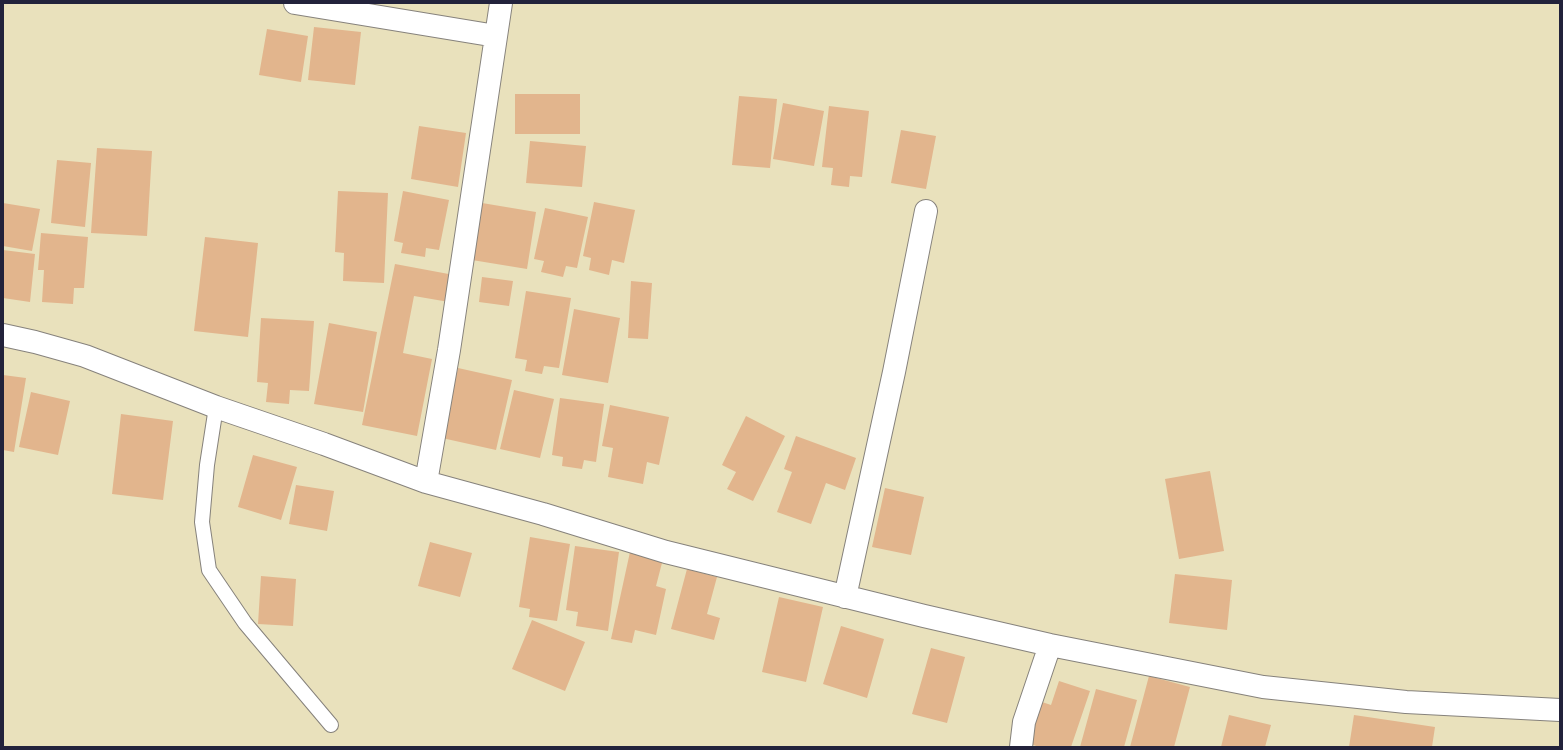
<!DOCTYPE html>
<html>
<head>
<meta charset="utf-8">
<style>
  body { margin:0 }
  #map { position:relative; width:1563px; height:750px; overflow:hidden; background:#e9e1bc; font-family:"Gochi Hand",sans-serif }
  canvas { display:block }
  .frame { position:absolute; inset:0; border:4px solid #22223b; pointer-events:none }
</style>
</head>
<body>
<div id="map">
<canvas width="1563" height="750"></canvas>
<div class="frame"></div>
</div>
<script>
const ctx = document.querySelector('canvas').getContext('2d');
ctx.lineJoin = 'round';
function paint(path, color) {
  ctx.fillStyle = color;
  ctx.fill(path, 'evenodd');
}
function trace(path, color, width, dash) {
  ctx.strokeStyle = color;
  ctx.lineWidth = width;
  ctx.lineCap = dash ? 'butt' : 'round';
  ctx.setLineDash(dash || []);
  ctx.stroke(path);
}
paint(new Path2D(`
  M 314,27 L 361,32 L 355,85 L 308,80 Z
  M 267,29 L 308,36 L 301,82 L 259,75 Z
  M 515,94 L 580,94 L 580,134 L 515,134 Z
  M 739,96 L 777,99 L 770,168 L 732,165 Z
  M 783,103 L 824,111 L 814,166 L 773,159 Z
  M 829,106 L 869,111 L 862,177 L 850,176 L 849,187 L 831,185 L 833,168 L 822,167 Z
  M 419,126 L 466,133 L 458,187 L 411,179 Z
  M 901,130 L 936,136 L 926,189 L 891,183 Z
  M 530,141 L 586,146 L 582,187 L 526,183 Z
  M 97,148 L 152,151 L 147,236 L 91,233 Z
  M 57,160 L 91,163 L 85,227 L 51,223 Z
  M 338,191 L 388,193 L 384,283 L 343,281 L 344,253 L 335,252 Z
  M 403,191 L 449,200 L 439,250 L 426,248 L 425,257 L 401,253 L 403,243 L 394,241 Z
  M 594,202 L 635,210 L 624,263 L 612,260 L 609,275 L 589,270 L 591,258 L 583,256 Z
  M 3,203 L 40,209 L 32,251 L 3,246 Z
  M 482,203 L 536,212 L 527,269 L 472,260 Z
  M 545,208 L 588,217 L 577,268 L 566,266 L 563,277 L 541,272 L 544,261 L 534,259 Z
  M 41,233 L 88,237 L 84,288 L 74,288 L 73,304 L 42,302 L 44,270 L 38,270 Z
  M 205,237 L 258,243 L 248,337 L 194,331 Z
  M 3,250 L 35,254 L 30,302 L 3,298 Z
  M 395,264 L 454,275 L 449,302 L 414,296 L 403,353 L 432,359 L 417,436 L 362,425 Z
  M 482,277 L 513,281 L 509,306 L 479,302 Z
  M 631,281 L 652,283 L 648,339 L 628,338 Z
  M 526,291 L 571,298 L 559,368 L 544,366 L 542,374 L 525,371 L 527,360 L 515,358 Z
  M 574,309 L 620,318 L 608,383 L 562,375 Z
  M 261,318 L 314,321 L 309,391 L 290,390 L 289,404 L 266,402 L 268,383 L 257,382 Z
  M 329,323 L 377,332 L 363,412 L 314,404 Z
  M 458,368 L 512,380 L 496,450 L 442,438 Z
  M 3,375 L 26,378 L 14,452 L 3,450 Z
  M 514,390 L 554,399 L 540,458 L 500,449 Z
  M 31,392 L 70,401 L 58,455 L 19,447 Z
  M 560,398 L 604,404 L 596,462 L 584,460 L 582,469 L 562,466 L 563,457 L 552,455 Z
  M 610,405 L 669,417 L 659,465 L 647,462 L 643,484 L 608,477 L 613,448 L 602,446 Z
  M 121,414 L 173,421 L 163,500 L 112,494 Z
  M 746,416 L 785,436 L 753,501 L 727,489 L 736,472 L 722,465 Z
  M 796,436 L 856,458 L 845,490 L 826,483 L 811,524 L 777,512 L 792,472 L 784,469 Z
  M 253,455 L 297,467 L 281,520 L 238,507 Z
  M 1210,471 L 1224,551 L 1179,559 L 1165,479 Z
  M 296,485 L 334,491 L 327,531 L 289,524 Z
  M 885,488 L 924,497 L 911,555 L 872,547 Z
  M 530,537 L 570,544 L 557,621 L 529,617 L 530,609 L 519,607 Z
  M 430,542 L 472,553 L 460,597 L 418,586 Z
  M 575,546 L 619,552 L 608,631 L 576,626 L 578,612 L 566,610 Z
  M 630,552 L 663,559 L 656,586 L 666,589 L 656,635 L 635,630 L 632,643 L 611,639 Z
  M 687,569 L 717,577 L 707,614 L 720,618 L 714,640 L 671,629 Z
  M 1175,574 L 1232,580 L 1227,630 L 1169,623 Z
  M 261,576 L 296,579 L 293,626 L 258,624 Z
  M 779,597 L 823,607 L 806,682 L 762,672 Z
  M 532,620 L 585,642 L 565,691 L 512,669 Z
  M 841,626 L 884,639 L 867,698 L 823,684 Z
  M 931,648 L 965,657 L 947,723 L 912,714 Z
  M 1149,676 L 1190,687 L 1174,747 L 1130,747 Z
  M 1059,681 L 1090,691 L 1071,747 L 1039,747 L 1028,743 L 1042,702 L 1051,705 Z
  M 1096,689 L 1137,700 L 1124,747 L 1080,747 Z
  M 1229,715 L 1271,725 L 1265,747 L 1221,747 Z
  M 1354,715 L 1435,727 L 1432,747 L 1349,747 Z`), '#e2b58d');
const lane = new Path2D(`
  M 216,407 L 207,465 L 202,522 L 209,570 L 245,623 L 331,725`);
const street = new Path2D(`
  M 295,3 L 496,36
  M 3,335 L 35,342 L 85,356 L 216,407 L 324,444 L 426,482 L 543,514 L 666,552 L 924,616 L 1050,645 L 1263,687 L 1406,702 L 1560,710
  M 426,482 L 449,350 L 501,3
  M 845,597 L 894,372 L 926,211
  M 1021,747 L 1024,722 L 1050,645`);
trace(lane, '#86827c', 16);
trace(street, '#86827c', 24);
trace(lane, '#fff', 14);
trace(street, '#fff', 22);
</script>
</body>
</html>
